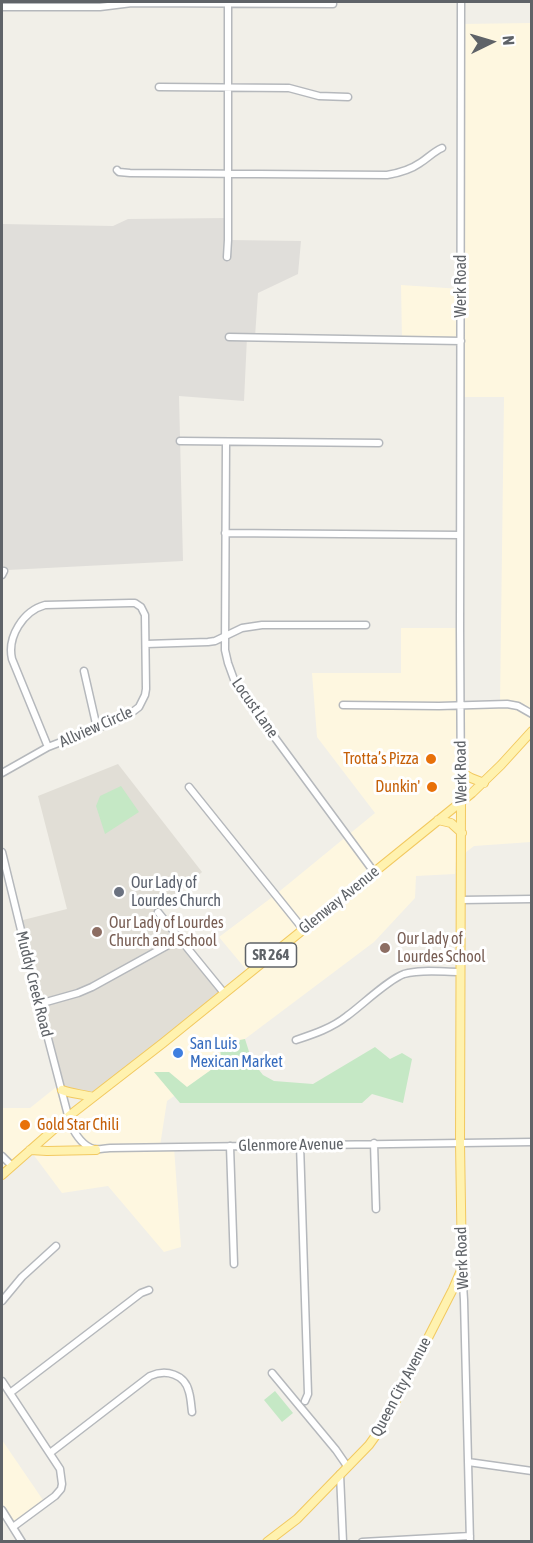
<!DOCTYPE html>
<html>
<head>
<meta charset="utf-8">
<style>
  body { margin:0 }
  #map { position:relative; width:533px; height:1543px; overflow:hidden; background:#f1efe8; font-family:"Asap Condensed",sans-serif }
  canvas { display:block }
  .frame { position:absolute; inset:0; border:3px solid #5f6368; pointer-events:none }
  .north { position:absolute; left:461px; top:12px; width:60px; height:60px; -webkit-text-stroke:4px #fff; paint-order:stroke; rotate:85deg; font-size:16px; font-weight:700; line-height:24px; text-align:center; color:#5f6368 }
  .north::after { content:''; display:block; margin:auto; width:21px; height:27px; background:#5f6368; clip-path:polygon(50% 0,100% 100%,50% 72%,0 100%) }
</style>
</head>
<body>
<div id="map">
<canvas width="533" height="1543"></canvas>
<div class="frame"></div>
<div class="north">N</div>
</div>
<script>
const ctx = document.querySelector('canvas').getContext('2d');
ctx.lineJoin = 'round';
function paint(path, color) {
  ctx.fillStyle = color;
  ctx.fill(path, 'evenodd');
}
function trace(path, color, width, dash) {
  ctx.strokeStyle = color;
  ctx.lineWidth = width;
  ctx.lineCap = dash ? 'butt' : 'round';
  ctx.setLineDash(dash || []);
  ctx.stroke(path);
}
function label(font, color, halo, rows, align = 'center') {
  ctx.font = font + ' "Asap Condensed",sans-serif';
  ctx.lineWidth = 6;
  ctx.setLineDash([]);
  ctx.textBaseline = 'middle';
  ctx.strokeStyle = halo;
  ctx.fillStyle = color;
  for (const [text, x, y, turn = 0] of rows) {
    ctx.save();
    ctx.translate(x, y);
    ctx.rotate((+turn || 0) * Math.PI / 180);
    ctx.textAlign = isNaN(turn) ? turn : align;
    if (halo) ctx.strokeText(text, 0, 0);
    ctx.fillText(text, 0, 0);
    ctx.restore();
  }
}
paint(new Path2D(`
  M 531,23 L 531,842 L 474,846 L 456,860 L 455,874 L 416,876 L 415,898 L 374,942 L 221,1057 L 223,1062 L 167,1101 L 160,1146 L 174,1147 L 181,1247 L 164,1252 L 108,1186 L 62,1193 L 30,1150 L 2,1175 L 2,1108 L 30,1108 L 60,1084 L 69,1115 L 249,973 L 219,937 L 275,895 L 375,813 L 317,737 L 312,673 L 401,673 L 401,628 L 460,628 L 460,705 L 500,704 L 504,397 L 461,397 L 461,341 L 402,340 L 401,285 L 461,289 L 461,24 Z
  M 2,1440 L 45,1503 L 13,1527 L 2,1510 Z`), '#fef7e0');
paint(new Path2D(`
  M 228,218 L 229,240 L 301,241 L 298,274 L 258,293 L 255,337 L 247,337 L 244,401 L 179,396 L 183,561 L 8,570 L 4,571 L 2,575 L 2,224 L 113,226 L 128,219 Z`), '#e0deda');
paint(new Path2D(`
  M 118,764 L 202,872 L 158,912 L 224,993 L 93,1097 L 62,1090 L 19,921 L 67,909 L 38,796 Z`), '#e1ded6');
paint(new Path2D(`
  M 121,786 L 139,812 L 105,834 L 96,806 L 100,796 Z
  M 245,1039 L 252,1061 L 263,1075 L 274,1081 L 313,1084 L 375,1047 L 390,1059 L 402,1053 L 412,1059 L 403,1103 L 372,1094 L 362,1103 L 180,1103 L 154,1072 L 169,1072 L 187,1087 L 222,1062 L 219,1044 Z
  M 275,1391 L 293,1413 L 282,1422 L 264,1400 Z`), '#c5e8c5');
const minor = new Path2D(`
  M 461,2 L 460,628 L 461,801
  M 2,7 L 100,7 L 132,3 L 333,4
  M 159,87 L 289,88 L 319,96 L 348,97
  M 117,170 L 119,172 L 130,173 L 387,175 C 399,173 410,170 420,163 C 428,158 433,152 442,148
  M 227,257 L 228,240 L 228,2
  M 229,337 L 461,341
  M 180,441 L 379,443
  M 226,442 L 225,650 L 228,663 L 236,685 L 374,872
  M 225,533 L 460,535
  M 2,575 L 4,571
  M 146,644 L 208,642 L 215,641 L 242,628 L 262,625 L 366,625
  M 84,671 L 97,728
  M 343,705 L 439,706 L 507,704 L 518,706 L 532,714
  M 2,773 L 48,747 L 126,717 L 139,707 L 145,695 L 146,689 L 145,615 L 141,607 L 135,603 L 130,603 L 45,605 C 23,611 7,637 12,659 L 48,747
  M 189,787 L 303,929
  M 2,852 L 39,1004 L 70,1123 C 75,1134 82,1146 94,1149 C 99,1150 105,1148 110,1148 L 532,1142
  M 461,900 L 532,899
  M 158,912 L 224,993
  M 39,1004 L 78,993 L 92,987 L 179,939
  M 296,1040 C 314,1034 332,1028 347,1016 C 361,1006 389,979 404,974 C 421,969 442,972 460,972
  M 374,1143 L 376,1209
  M 300,1144 L 308,1394 L 305,1401
  M 230,1146 L 234,1264
  M 2,1156 L 12,1166
  M 462,1269 L 464,1300 L 470,1542
  M 2,1301 L 22,1277 L 56,1246
  M 272,1373 L 336,1450 L 347,1466
  M 2,1381 L 60,1469 L 62,1484 L 61,1489 L 55,1496 L 13,1527
  M 10,1393 L 141,1293 L 149,1290
  M 50,1453 L 150,1376 C 166,1369 185,1374 189,1392 C 191,1399 191,1405 192,1412
  M 468,1462 L 532,1471
  M 340,1474 L 343,1542
  M 2,1510 L 22,1542
  M 362,1542 L 470,1536`);
const major = new Path2D(`
  M 461,772 L 471,778 L 484,783
  M 438,820 L 451,823 L 462,833
  M 62,1090 C 72,1094 82,1094 93,1097
  M 30,1150 L 47,1151 L 96,1150
  M 2,1175 L 69,1116 L 163,1043 L 472,793 L 501,765 L 532,731
  M 267,1542 L 297,1519 L 369,1445 L 384,1424 L 453,1289 L 462,1268 L 460,1143 L 461,801`);
trace(minor, '#b5b8bc', 9);
trace(major, '#f2c960', 10);
trace(minor, '#fff', 6);
trace(major, '#fff2af', 8);
for (const [x, y, r, color] of [
  [431,759,6,"#e8710a"],
  [432,787,6,"#e8710a"],
  [119,892,6,"#6b7280"],
  [97,932,6,"#8d6e63"],
  [385,948,6,"#8d6e63"],
  [178,1053,6,"#3f7fe0"],
  [25,1125,6,"#e8710a"]
]) {
  const dot = new Path2D();
  dot.arc(x, y, r, 0, 2 * Math.PI);
  ctx.fillStyle = color;
  ctx.fill(dot);
  trace(dot, '#fff', 2);
}
for (const [x, y, w] of [
  [271,955,51]
]) {
  const box = new Path2D();
  box.roundRect(x - w / 2, y - 12, w, 24, 4.5);
  ctx.fillStyle = '#fff';
  ctx.fill(box);
  trace(box, '#5f6368', 1.5);
}
label('bold 15px', '#5f6368', null, [
  ["SR 264",271,955]
]);
label('16px', '#5f6368', '#fff', [
  ["Werk Road",461,286,-90],
  ["Locust Lane",255,708,55],
  ["Allview Circle",96,727,-24],
  ["Werk Road",461,772,-91],
  ["Glenway Avenue",339,900,-39],
  ["Muddy Creek Road",34,984,76],
  ["Glenmore Avenue",291,1145,-1],
  ["Werk Road",462,1258,-92],
  ["Queen City Avenue",401,1387,-62]
]);
label('16px', '#c56008', '#fff', [
  ["Trotta’s Pizza",419,759],
  ["Dunkin'",420,787],
  ["Gold Star Chili",37,1125,"left"]
], 'right');
label('16px', '#5b616d', '#fff', [
  ["Our Lady of",131,883],
  ["Lourdes Church",131,901]
], 'left');
label('16px', '#785e54', '#fff', [
  ["Our Lady of Lourdes",109,923],
  ["Church and School",109,941],
  ["Our Lady of",397,939],
  ["Lourdes School",397,957]
], 'left');
label('16px', '#366cbe', '#fff', [
  ["San Luis",190,1044],
  ["Mexican Market",190,1062]
], 'left');
</script>
</body>
</html>
